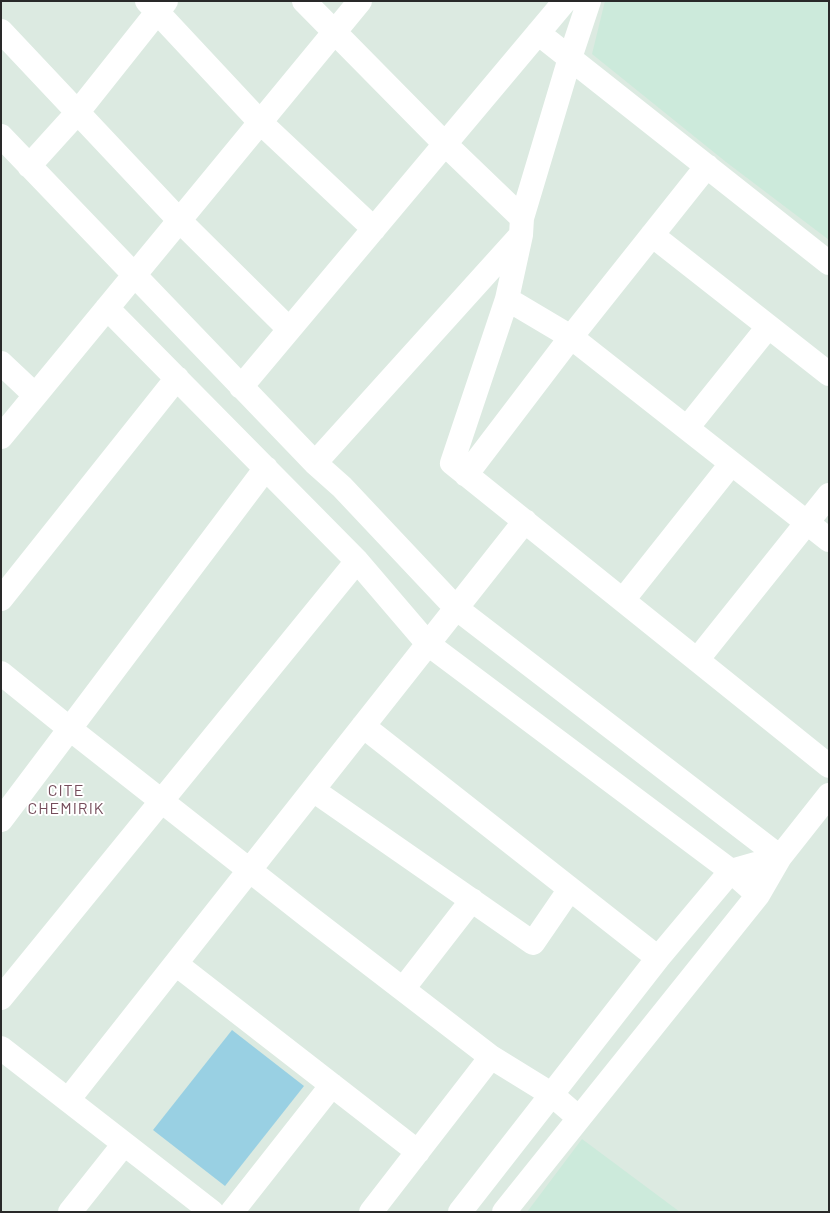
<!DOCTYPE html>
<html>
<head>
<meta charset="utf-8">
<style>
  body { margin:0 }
  #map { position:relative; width:830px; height:1213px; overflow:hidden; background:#dceae1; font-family:Barlow,sans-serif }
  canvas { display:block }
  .frame { position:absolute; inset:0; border:2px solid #292929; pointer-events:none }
</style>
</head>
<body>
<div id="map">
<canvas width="830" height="1213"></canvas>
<div class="frame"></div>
</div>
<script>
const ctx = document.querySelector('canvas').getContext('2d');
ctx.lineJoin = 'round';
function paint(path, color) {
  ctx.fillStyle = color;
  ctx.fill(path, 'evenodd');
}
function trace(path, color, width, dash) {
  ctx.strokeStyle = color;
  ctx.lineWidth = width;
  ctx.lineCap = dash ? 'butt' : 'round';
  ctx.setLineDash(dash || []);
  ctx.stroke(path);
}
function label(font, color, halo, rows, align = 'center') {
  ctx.font = font + ' Barlow,sans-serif';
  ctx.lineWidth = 4;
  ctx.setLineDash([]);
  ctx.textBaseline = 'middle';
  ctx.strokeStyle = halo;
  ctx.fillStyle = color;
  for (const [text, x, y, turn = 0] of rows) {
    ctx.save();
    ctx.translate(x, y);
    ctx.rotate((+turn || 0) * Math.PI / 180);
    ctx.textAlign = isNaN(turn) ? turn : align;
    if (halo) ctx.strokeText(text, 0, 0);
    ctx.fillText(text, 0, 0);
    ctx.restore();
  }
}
paint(new Path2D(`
  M 605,1 L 829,1 L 829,240 L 726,162 L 592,54 Z
  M 582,1139 L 680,1212 L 527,1212 Z`), '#cceadb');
paint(new Path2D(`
  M 232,1030 L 304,1086 L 225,1186 L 153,1130 Z`), '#99d0e3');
trace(new Path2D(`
  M 147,1 L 260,122 L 374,229
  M 304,1 L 445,144 L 522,218
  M 589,1 L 570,58 L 522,218 L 521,235 L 507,299 L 452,463 L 829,766
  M 1,31 L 179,220 L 289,329
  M 538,33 L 829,263
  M 1,136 L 315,463 L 342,487 L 456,608 L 780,857
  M 29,166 L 77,113 L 166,1
  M 652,235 L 829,374
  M 507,299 L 571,337 L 829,540
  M 107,308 L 357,561 L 428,644 L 731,871 L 758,895
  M 1,363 L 35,395
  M 241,387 L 565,1
  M 687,428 L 768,327
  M 1,437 L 360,1
  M 315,463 L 520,236
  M 466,475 L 571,337 L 707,166
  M 1,599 L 177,378
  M 623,600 L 731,464
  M 697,660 L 829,495
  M 1,673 L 70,729 L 309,917 L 491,1057 L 551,1094 L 579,1118
  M 363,726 L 658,958
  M 313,790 L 533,943 L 570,889
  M 1,820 L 266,468
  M 176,964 L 418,1152
  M 403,989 L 472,900
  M 1,998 L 357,561
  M 1,1048 L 212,1212
  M 68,1100 L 525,521
  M 70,1212 L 124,1144
  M 232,1212 L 332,1085
  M 371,1212 L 491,1057
  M 460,1212 L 658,958 L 731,871 L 780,857
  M 504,1212 L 758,895 L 780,857 L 829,795`), '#fff', 24);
ctx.letterSpacing = '1px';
label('16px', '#754d5b', '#fff', [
  ["CITE",66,791],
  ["CHEMIRIK",66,809]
]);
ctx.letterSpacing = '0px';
</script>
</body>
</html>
